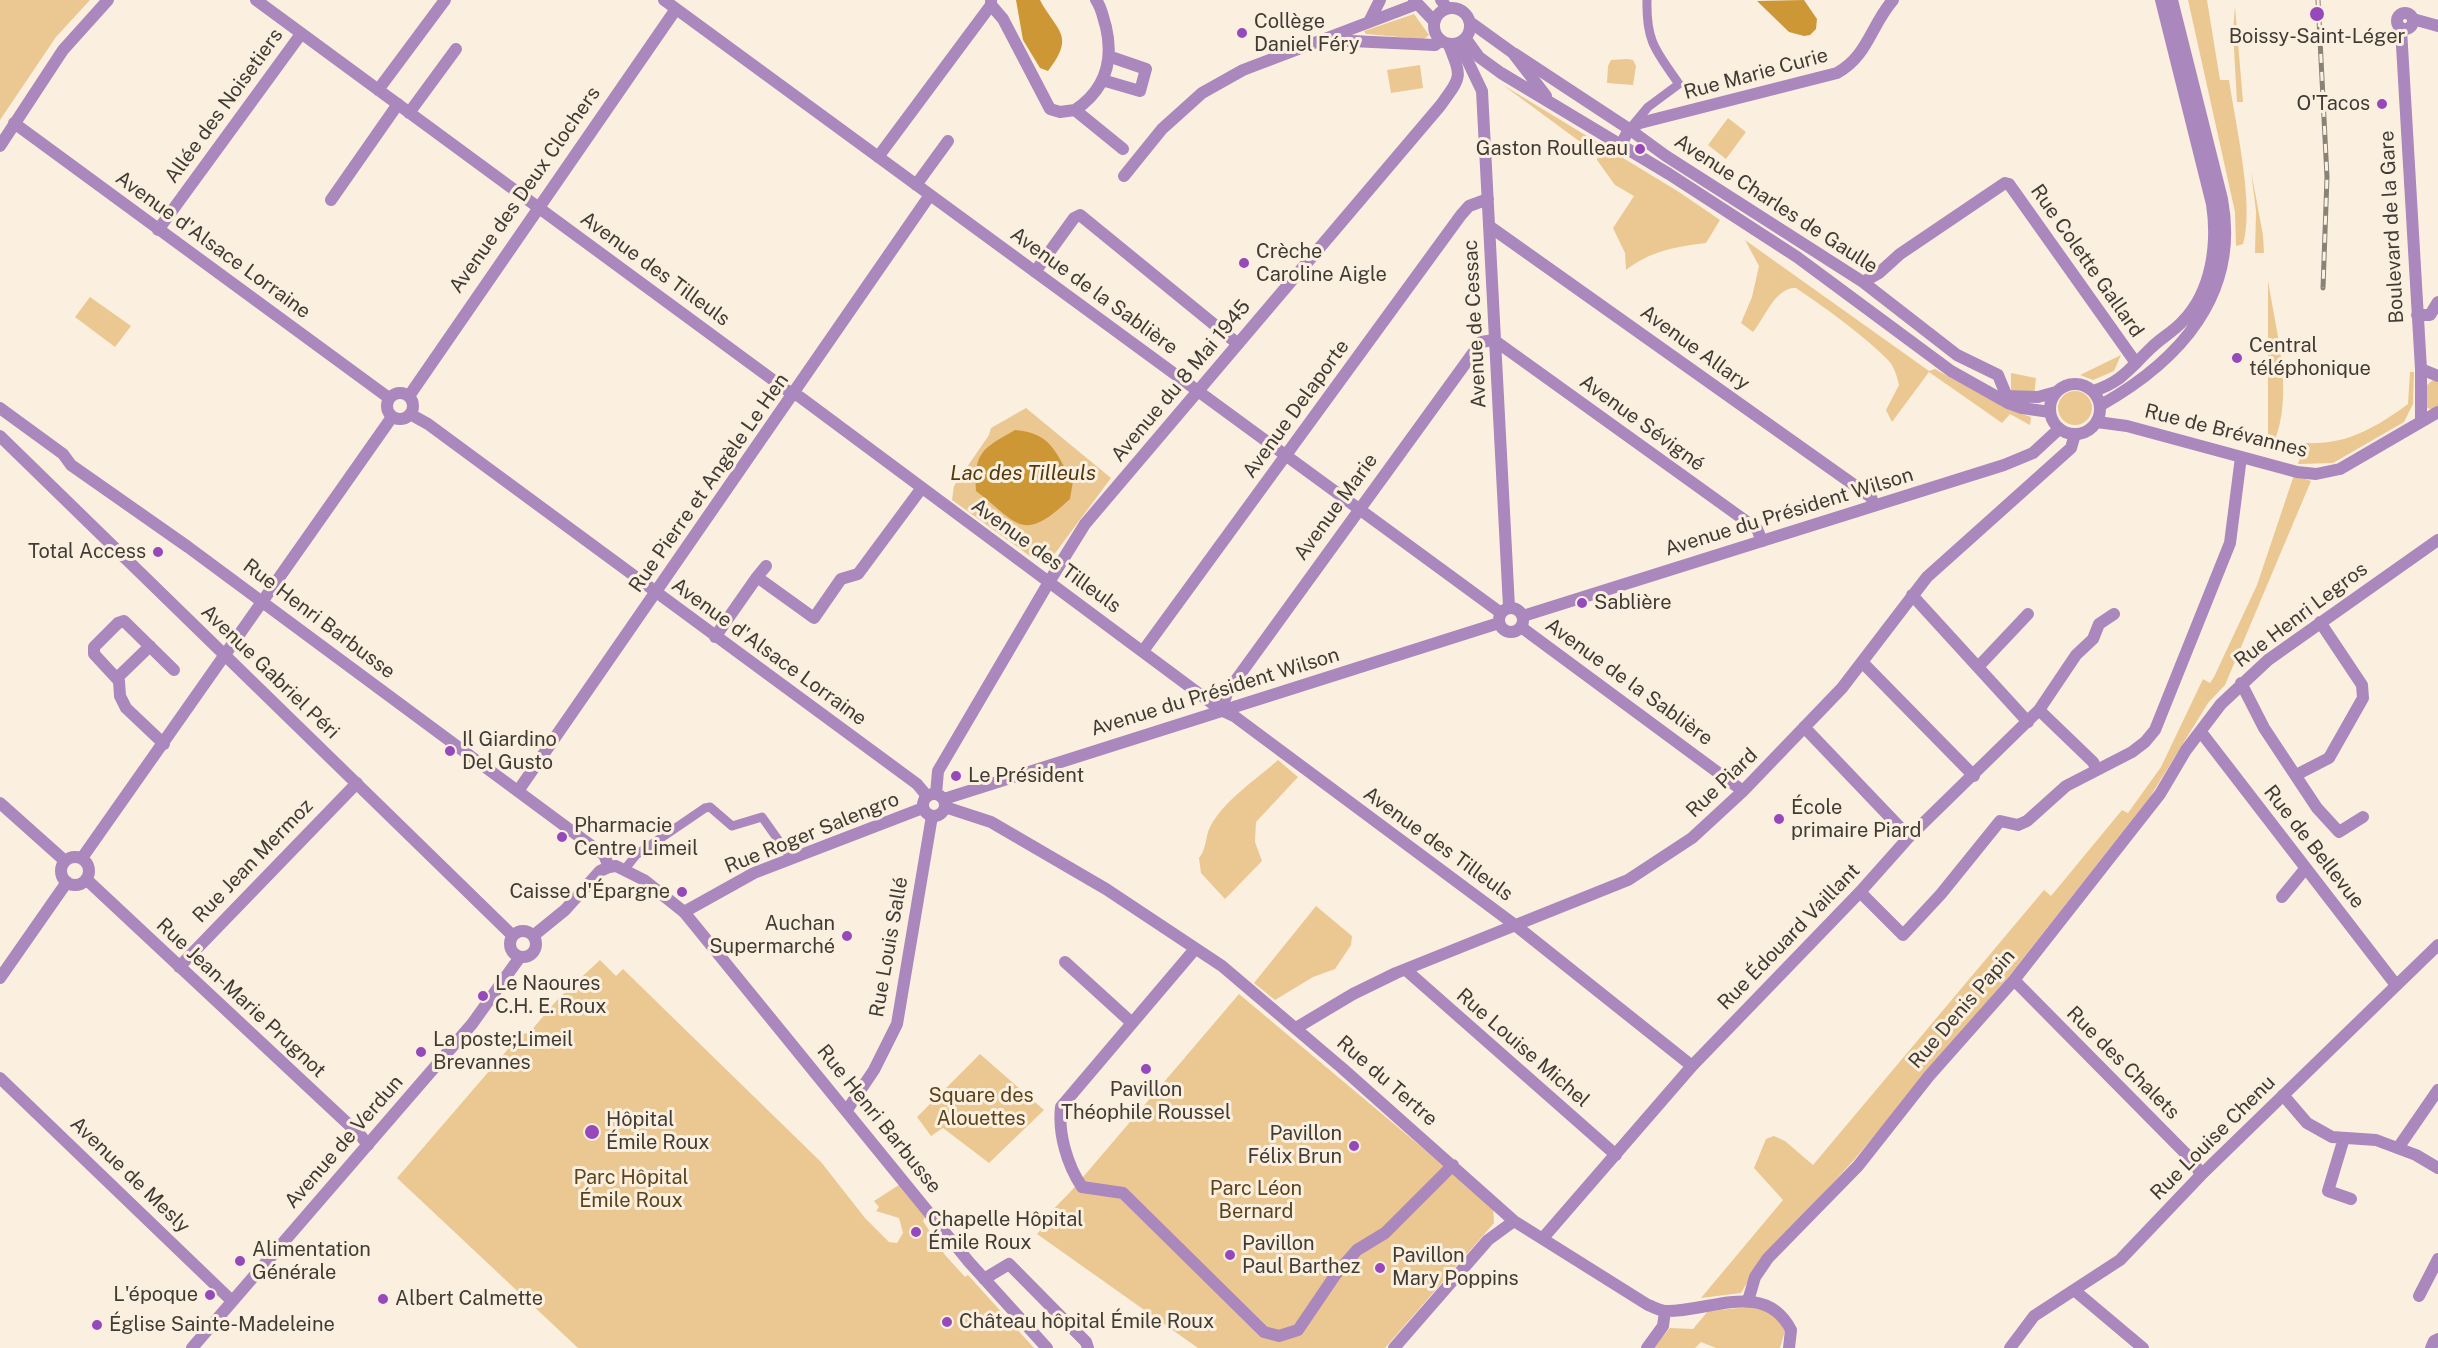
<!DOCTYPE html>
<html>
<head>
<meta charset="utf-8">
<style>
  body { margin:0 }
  canvas { display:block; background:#fbf0df }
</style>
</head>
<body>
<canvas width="2438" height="1348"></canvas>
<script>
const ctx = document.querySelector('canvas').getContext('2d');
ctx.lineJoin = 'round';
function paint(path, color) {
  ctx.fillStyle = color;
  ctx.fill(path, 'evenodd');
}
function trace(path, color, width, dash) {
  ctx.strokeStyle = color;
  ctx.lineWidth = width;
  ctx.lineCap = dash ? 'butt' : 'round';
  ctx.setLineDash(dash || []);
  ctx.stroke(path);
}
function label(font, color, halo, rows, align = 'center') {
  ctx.font = font + ' "Public Sans",sans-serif';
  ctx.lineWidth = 6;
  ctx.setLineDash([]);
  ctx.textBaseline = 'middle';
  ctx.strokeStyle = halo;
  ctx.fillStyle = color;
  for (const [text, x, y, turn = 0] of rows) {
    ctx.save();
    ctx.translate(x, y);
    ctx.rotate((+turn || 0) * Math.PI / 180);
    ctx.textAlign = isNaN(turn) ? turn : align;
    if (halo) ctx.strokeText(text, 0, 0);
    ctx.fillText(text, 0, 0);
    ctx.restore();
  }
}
paint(new Path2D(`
  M 0,0 L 90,0 L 56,37 L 0,120 Z
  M 2188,0 L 2207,0 L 2220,80 L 2229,80 C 2235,121 2255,207 2243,244 L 2236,246 L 2235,212 Z
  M 2235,6 L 2243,102 L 2237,102 L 2233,32 Z
  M 1414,14 L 1429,35 L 1424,39 L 1366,34 L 1364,31 Z
  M 1627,59 L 1633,60 L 1636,66 L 1633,85 L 1607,83 L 1608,66 L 1611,60 Z
  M 1420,65 L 1423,88 L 1391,93 L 1387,70 Z
  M 1503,85 L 1679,192 L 1720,220 L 1706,243 C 1674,247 1651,251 1626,270 L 1625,253 L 1613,228 L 1634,196 L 1615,185 L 1597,160 L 1598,155 Z
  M 1728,118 L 1746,132 L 1726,159 L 1708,145 Z
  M 2251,171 L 2263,235 L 2264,253 L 2255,253 L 2256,211 Z
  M 1745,240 L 1929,371 L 1935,369 L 2007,409 L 2031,417 L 2030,425 L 2010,414 L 2002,423 L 1929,372 L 1892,422 L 1886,410 L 1899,385 C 1897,376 1894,366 1888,360 C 1861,333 1828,310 1796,288 C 1775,287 1765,318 1753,332 L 1741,323 L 1752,297 L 1759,266 Z
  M 2268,280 C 2276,333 2295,394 2273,445 L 2268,445 Z
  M 90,297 L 131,326 L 115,347 L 75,317 Z
  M 2121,355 L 2114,371 L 2093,380 L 2080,375 Z
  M 2410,372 L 2414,372 L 2413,404 L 2404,422 L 2333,463 L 2298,464 L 2305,443 C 2347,445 2375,428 2408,404 Z
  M 2011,373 L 2036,378 L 2034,395 L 2016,394 L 2011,390 Z
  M 2433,380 L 2438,380 L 2438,407 L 2432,410 L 2426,407 L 2427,385 Z
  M2058 408a17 17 0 1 1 34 0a17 17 0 1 1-34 0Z
  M 1026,408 L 1111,478 L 1053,556 L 1034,559 L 952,500 L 954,486 L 989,435 L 991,428 Z
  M 2294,475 L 2311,481 L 2225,685 L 2208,703 L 2150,797 L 2010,975 L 1853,1161 L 1758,1264 L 1741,1293 L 1701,1298 L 1783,1200 L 1754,1168 L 1766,1139 L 1774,1136 L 1785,1141 L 1813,1165 L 2044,890 L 2051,896 L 2122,810 L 2128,813 L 2161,767 L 2203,679 L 2210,683 L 2214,677 L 2257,585 Z
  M 1278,760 L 1298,777 L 1256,822 L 1255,842 L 1262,861 L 1225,899 L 1201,873 L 1199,858 C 1207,848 1205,837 1210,827 C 1224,800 1256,780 1278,760 Z
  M 1316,906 L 1352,936 L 1351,945 L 1335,969 L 1313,977 L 1275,1000 L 1254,983 Z
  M 600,960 L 616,976 L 623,969 L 821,1162 L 865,1218 L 889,1242 L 897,1243 L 903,1233 L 899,1218 L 876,1211 L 879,1207 L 874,1201 L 902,1183 L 925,1217 L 923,1221 L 945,1255 L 965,1277 L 968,1275 L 1034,1348 L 578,1348 L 397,1178 L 521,1034 L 529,1033 L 558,999 Z
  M 1239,994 L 1493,1207 L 1494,1223 L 1385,1348 L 1198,1348 L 1037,1234 L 1045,1225 L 1042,1221 L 1072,1190 Z
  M 980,1054 L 1044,1110 L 989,1163 L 943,1128 L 931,1136 L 917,1117 Z
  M 1761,1306 L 1775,1314 L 1785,1331 L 1780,1348 L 1716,1348 L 1701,1342 L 1695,1348 L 1653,1348 L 1670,1328 L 1693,1329 L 1708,1311 Z`), '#ebc792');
paint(new Path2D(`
  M 1016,0 L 1040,0 C 1057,32 1076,35 1048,71 L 1040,68 L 1023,40 Z
  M 1804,0 L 1817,19 L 1816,29 L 1810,35 L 1804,36 L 1789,32 L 1757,1 Z
  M 1015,430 C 1053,433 1055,454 1073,481 L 1070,499 C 1022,544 1019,524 976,491 C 974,452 982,449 1015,430 Z`), '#ce9736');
trace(new Path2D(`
  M 1633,125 L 1648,107 L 1679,84 C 1656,51 1646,42 1647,0
  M 625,869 L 636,855 L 705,808 L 710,807 L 732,826 L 762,817 L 791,858`), '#aa88bd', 9);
trace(new Path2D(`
  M 256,0 L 788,391 L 800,397 L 1221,710 L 1234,716 L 1515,925 L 1692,1066
  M 664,0 L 1501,613
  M 991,0 L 991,5 L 1003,19 L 1050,109 L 1060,112 L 1075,110 L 1123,149
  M 1414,0 L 1434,21
  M 1441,0 L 1447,8
  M2397 21a8 8 0 1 1 16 0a8 8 0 1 1-16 0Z
  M 2413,19 L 2438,26
  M 1369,22 L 1380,0
  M 2401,29 L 2421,369 L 2421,422
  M 1331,40 L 1435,45 L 1440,41
  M 1459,43 L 1482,91 L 1509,607
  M 1515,54 L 1629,129 L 1666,156 L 1863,282 L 1957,355 L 1998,375 L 2007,397
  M 1102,80 L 1140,91 L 1146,69 L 1111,57
  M 378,90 L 445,0
  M 1075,110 C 1105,90 1114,62 1106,27 C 1103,18 1102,8 1096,0
  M 409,113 L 456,49
  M 14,123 L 389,398
  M 1621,145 L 1629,129 L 1640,123 L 1837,73 C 1868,56 1871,25 1893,0
  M 0,146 L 63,50 L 108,0
  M 878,157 L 991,5
  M 1124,176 L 1162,129 L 1202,93 L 1243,70 L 1417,4
  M 916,185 L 948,141
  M 331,200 L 398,104
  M 1489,226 L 1871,497 L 1874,505
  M 158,230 L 301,34
  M 1035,272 L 1074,218 L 1080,215 L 1238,344
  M 1863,282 L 1879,273 L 1900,254 L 2005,183 L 2009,184 L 2136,363
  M 2417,315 L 2430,315 L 2438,302
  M 2421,369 L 2438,376
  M387 406a13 13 0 1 1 26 0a13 13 0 1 1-26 0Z
  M 409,396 L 676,9
  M 0,408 L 63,454 L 71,465 L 188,547 L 604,855 L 609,867
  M 410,414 L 428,424 L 917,784 L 927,796
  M 2097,422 L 2127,426 L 2297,472 L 2316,474 L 2340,469 L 2438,412
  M 757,577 L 766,566
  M 1912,595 L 2028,722
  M 1521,627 L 1743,791
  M 715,637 L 757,577 L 814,618 L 841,579 L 858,574 L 921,489
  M 1143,651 L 1461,215 L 1469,206 L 1488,199
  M 1862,662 L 1974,776
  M 1978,667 L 2028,614
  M 117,678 L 150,646
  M 2241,683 L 2264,728 L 2317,808 L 2339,832 L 2363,817
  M 1221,710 L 1228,691 L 1481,342 L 1494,340 L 1757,529 L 1762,541
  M 2039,710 L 2093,762 L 2096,768
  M 1804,727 L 1909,837
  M 2199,733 L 2204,736 L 2396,985
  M 164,744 L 126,708 L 120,696 L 119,681 L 94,654 L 94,647 L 118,623 L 124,621 L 174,670
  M 2296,775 L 2329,758 L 2363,698 L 2362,685 L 2320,622
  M 518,791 L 930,195
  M 0,803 L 65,861
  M 945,807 L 991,822 L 1106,889 L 1222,966 L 1342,1068 L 1514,1221 L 1648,1305 C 1654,1307 1660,1311 1666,1311 C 1709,1312 1765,1279 1791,1330 L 1789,1348
  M61 871a14 14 0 1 1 28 0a14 14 0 1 1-28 0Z
  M 82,858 L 392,417
  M 86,879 L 361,1136 L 368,1145
  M 1860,892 L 1903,935 L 1941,894 L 2000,821 L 2018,825 L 2027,821 L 2066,786 L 2132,752 L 2145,742 L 2155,730 L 2230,543 L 2241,457
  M 2282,897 L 2305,869
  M 684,912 L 969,1262 L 1047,1348
  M 1195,949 L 1061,1107 C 1058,1133 1067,1165 1082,1187 L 1123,1193 L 1264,1332 L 1279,1336 L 1298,1330 L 1336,1274 L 1357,1250 L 1385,1233 L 1453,1165
  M 1065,962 L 1132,1023
  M 179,967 L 357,783
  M 1406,970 L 1616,1155
  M 0,978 L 67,882
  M 2014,980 L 2193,1161 L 2201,1175
  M 1296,1028 L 1353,994 L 1396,973 L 1628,880 L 1692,838 L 1743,791 L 1842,688 L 1927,577 L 2071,448 L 2075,434
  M 0,1078 L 232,1301
  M 2283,1095 L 2307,1123 L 2332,1137 L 2376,1140 L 2416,1155 L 2438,1168
  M 847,1110 L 874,1070 L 897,1024 L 932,816
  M 2344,1138 L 2328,1191 L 2351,1199
  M 2398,1148 L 2438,1090
  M 1543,1238 L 1692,1066 L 1860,892 L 1909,837 L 2039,710 L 2076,655 L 2093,639 L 2099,624 L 2114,614
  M 984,1279 L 1009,1264 L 1086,1342 L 1088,1348
  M 2074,1290 L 2143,1348
  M 2419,1296 L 2438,1259
  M 1748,1301 L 1755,1277 L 1768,1258 L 1858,1166 L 1929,1076 L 2014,980 L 2160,794 L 2186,750 L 2221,704 L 2268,660 L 2438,540
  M 1394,1348 L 1488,1240 L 1514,1221
  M 1647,1348 L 1663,1326 L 1665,1311
  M 2010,1348 L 2034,1316 L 2120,1260 L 2201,1175 L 2438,945
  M 2431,1348 L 2434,1341 L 2438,1339`), '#aa88bd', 12);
trace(new Path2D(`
  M1434 26a18 18 0 1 1 36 0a18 18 0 1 1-36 0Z
  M 1470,22 L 1513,53 L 1546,96
  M 1466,39 L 1479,57 L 1501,73 L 1669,174 L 1797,257 L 1951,371 L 2008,403 L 2022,408 L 2050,412
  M2050 409a25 25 0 1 1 50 0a25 25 0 1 1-50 0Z
  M 2093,391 C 2122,382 2130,368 2151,348 C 2161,338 2173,332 2183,321 C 2212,291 2218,244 2212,204 L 2161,0
  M 2003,396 L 2038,397 L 2056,392
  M 2101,405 C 2179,361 2240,295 2222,199 L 2172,0
  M 0,436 L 512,935
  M1499 620a12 12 0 1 1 24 0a12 12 0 1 1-24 0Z
  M 1523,616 L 2004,465 L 2033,453 L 2059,429
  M 936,794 L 938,771 L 1049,582 L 1085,524 L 1440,106 C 1462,76 1462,78 1449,45
  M923 805a11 11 0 1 1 22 0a11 11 0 1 1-22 0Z
  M 944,799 L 1499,623
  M510 944a13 13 0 1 1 26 0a13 13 0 1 1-26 0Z
  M 533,936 L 565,910 L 600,871 L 609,867 L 616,866 L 644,880 L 684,912 L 754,873 L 923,808
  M 192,1348 L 472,1024 L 520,957`), '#aa88bd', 12);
const rail = new Path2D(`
  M 2318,0 L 2327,177 L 2323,288`);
trace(rail, '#898277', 5);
trace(rail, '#fbf0df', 3, [9]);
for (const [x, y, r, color] of [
  [2317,14,8,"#9649bb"],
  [1242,33,6,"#9649bb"],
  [2382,104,6,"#9649bb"],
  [1640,149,6,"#9649bb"],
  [1244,263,6,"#9649bb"],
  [2237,358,6,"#9649bb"],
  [158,552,6,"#9649bb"],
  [1582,603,6,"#9649bb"],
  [450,751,6,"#9649bb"],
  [956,776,6,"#9649bb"],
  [1779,819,6,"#9649bb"],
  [562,837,6,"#9649bb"],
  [682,892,6,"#9649bb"],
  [847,936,6,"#9649bb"],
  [483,996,6,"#9649bb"],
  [421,1052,6,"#9649bb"],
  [1146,1069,6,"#9649bb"],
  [592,1132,8,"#9649bb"],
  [1354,1146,6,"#9649bb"],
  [916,1232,6,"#9649bb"],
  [1230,1255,6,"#9649bb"],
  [240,1261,6,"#9649bb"],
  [1380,1268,6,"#9649bb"],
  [210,1295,6,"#9649bb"],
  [383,1299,6,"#9649bb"],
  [947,1322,6,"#9649bb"],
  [97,1325,6,"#9649bb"]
]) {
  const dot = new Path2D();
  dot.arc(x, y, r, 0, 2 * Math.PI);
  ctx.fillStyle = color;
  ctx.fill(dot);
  trace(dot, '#fbf0df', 2);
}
label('20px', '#403c35', '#fbf0df', [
  ["Collège",1254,22],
  ["Daniel Féry",1254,45],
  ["Boissy-Saint-Léger",2317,37,"center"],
  ["O'Tacos",2370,104,"right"],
  ["Gaston Roulleau",1628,149,"right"],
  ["Crèche",1256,252],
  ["Caroline Aigle",1256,275],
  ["Central",2249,346],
  ["téléphonique",2249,369],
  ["Total Access",146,552,"right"],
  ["Sablière",1594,603],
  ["Il Giardino",462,740],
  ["Del Gusto",462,763],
  ["Le Président",968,776],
  ["École",1791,808],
  ["primaire Piard",1791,831],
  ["Pharmacie",574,826],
  ["Centre Limeil",574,849],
  ["Caisse d'Épargne",670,892,"right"],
  ["Auchan",835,924,"right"],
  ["Supermarché",835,947,"right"],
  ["Le Naoures",495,984],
  ["C.H. E. Roux",495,1007],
  ["La poste;Limeil",433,1040],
  ["Brevannes",433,1063],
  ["Pavillon",1146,1090,"center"],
  ["Théophile Roussel",1146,1113,"center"],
  ["Hôpital",606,1120],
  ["Émile Roux",606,1143],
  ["Pavillon",1342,1134,"right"],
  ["Félix Brun",1342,1157,"right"],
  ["Chapelle Hôpital",928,1220],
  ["Émile Roux",928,1243],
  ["Pavillon",1242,1244],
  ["Paul Barthez",1242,1267],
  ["Alimentation",252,1250],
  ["Générale",252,1273],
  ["Pavillon",1392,1256],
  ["Mary Poppins",1392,1279],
  ["L'époque",198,1295,"right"],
  ["Albert Calmette",395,1299],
  ["Château hôpital Émile Roux",959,1322],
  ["Église Sainte-Madeleine",109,1325]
], 'left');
label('20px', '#403c35', '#fbf0df', [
  ["Rue Marie Curie",1756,74,-15],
  ["Allée des Noisetiers",224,106,-54],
  ["Avenue des Deux Clochers",525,190,-55],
  ["Avenue Charles de Gaulle",1776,204,33],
  ["Boulevard de la Gare",2392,227,-93],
  ["Avenue d'Alsace Lorraine",213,245,36],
  ["Rue Colette Gallard",2087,261,55],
  ["Avenue des Tilleuls",655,269,36],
  ["Avenue de la Sablière",1094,291,36],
  ["Avenue de Cessac",1475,324,-93],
  ["Avenue Allary",1695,348,36],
  ["Avenue du 8 Mai 1945",1181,381,-50],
  ["Avenue Delaporte",1296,409,-54],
  ["Avenue Sévigné",1642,423,36],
  ["Rue de Brévannes",2226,431,14],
  ["Rue Pierre et Angèle Le Hen",709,483,-55],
  ["Avenue Marie",1336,507,-54],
  ["Avenue du Président Wilson",1789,512,-17],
  ["Avenue des Tilleuls",1046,556,36],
  ["Rue Henri Legros",2301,615,-37],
  ["Rue Henri Barbusse",319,619,37],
  ["Avenue d'Alsace Lorraine",769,652,36],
  ["Avenue Gabriel Péri",270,672,44],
  ["Avenue de la Sablière",1629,682,36],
  ["Avenue du Président Wilson",1215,692,-17],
  ["Rue Piard",1722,783,-44],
  ["Rue Roger Salengro",812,833,-22],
  ["Avenue des Tilleuls",1438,844,36],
  ["Rue de Bellevue",2314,847,52],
  ["Rue Jean Mermoz",253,861,-46],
  ["Rue Édouard Vaillant",1789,937,-46],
  ["Rue Louis Sallé",889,947,-80],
  ["Rue Jean-Marie Prugnot",241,998,43],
  ["Rue Denis Papin",1962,1009,-49],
  ["Rue Louise Michel",1523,1048,41],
  ["Rue des Chalets",2123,1063,45],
  ["Rue du Tertre",1387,1081,41],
  ["Rue Henri Barbusse",879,1119,51],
  ["Rue Louise Chenu",2213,1138,-45],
  ["Avenue de Verdun",344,1142,-49],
  ["Avenue de Mesly",130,1175,44]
]);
label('20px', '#5b431c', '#fbf0df', [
  ["Square des",981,1096],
  ["Alouettes",981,1119],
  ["Parc Hôpital",631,1178],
  ["Émile Roux",631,1201],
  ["Parc Léon",1256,1189],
  ["Bernard",1256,1212]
]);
label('italic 21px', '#503911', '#fbf0df', [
  ["Lac des Tilleuls",1023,474]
]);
</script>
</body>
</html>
